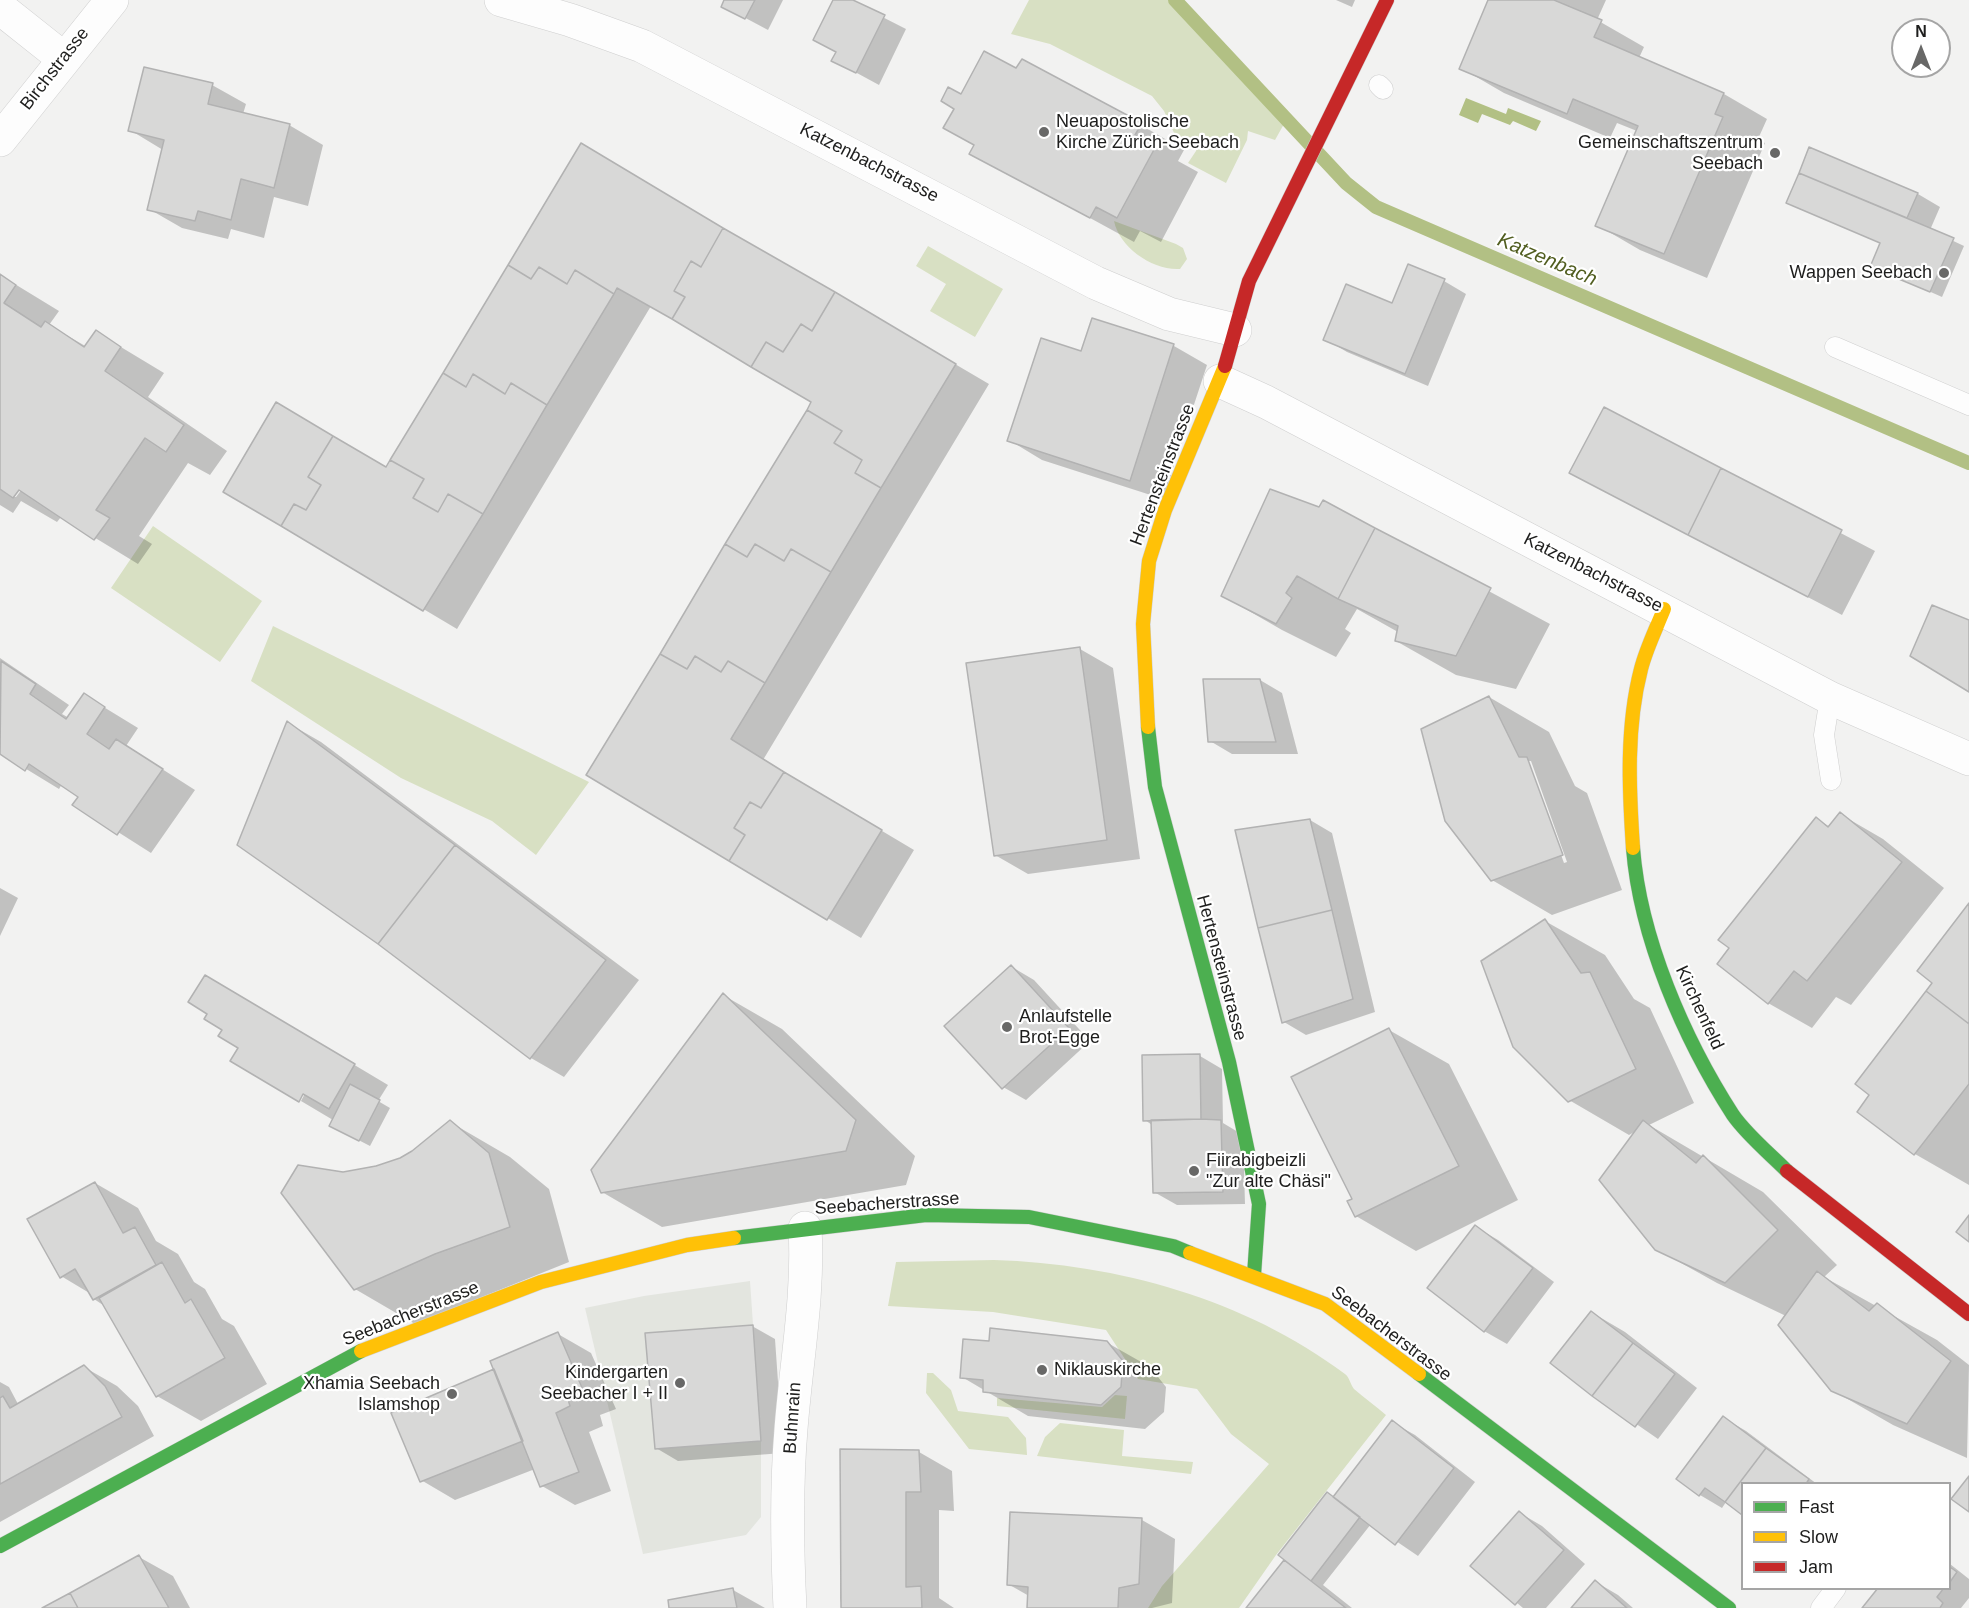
<!DOCTYPE html>
<html>
<head>
<meta charset="utf-8">
<style>
  body { margin:0 }
  #map { position:relative; width:1969px; height:1608px; overflow:hidden; background:#f2f2f1; font-family:Arial,sans-serif }
  canvas { display:block }
  .legend { position:absolute; left:1741px; top:1482px; width:210px; height:108px; box-sizing:border-box; background:#fff; border:2px solid #a5a5a5; margin:0; padding:8px 10px; list-style:none; font-size:18px; color:#1e1e1d }
  .legend li { display:flex; align-items:center; gap:12px; height:30px }
  .legend b { width:30px; border:2px solid #a5a5a5 }
  .north { position:absolute; left:1891px; top:18px; width:60px; height:60px; box-sizing:border-box; background:#fff; border:2px solid #a5a5a5; border-radius:50%; rotate:0deg; font-size:16px; font-weight:700; line-height:24px; text-align:center; color:#1e1e1d }
  .north::after { content:''; display:block; margin:auto; width:21px; height:27px; background:#686867; clip-path:polygon(50% 0,100% 100%,50% 72%,0 100%) }
</style>
</head>
<body>
<div id="map">
<canvas width="1969" height="1608"></canvas>
<ul class="legend">
<li><b style="height:8px;background:#4caf50"></b>Fast</li>
<li><b style="height:8px;background:#ffc107"></b>Slow</li>
<li><b style="height:8px;background:#c62828"></b>Jam</li>
</ul>
<div class="north">N</div>
</div>
<script>
const ctx = document.querySelector('canvas').getContext('2d');
ctx.lineJoin = 'round';
function paint(path, color) {
  ctx.fillStyle = color;
  ctx.fill(path, 'evenodd');
}
function trace(path, color, width, dash) {
  ctx.strokeStyle = color;
  ctx.lineWidth = width;
  ctx.lineCap = dash ? 'butt' : 'round';
  ctx.setLineDash(dash || []);
  ctx.stroke(path);
}
function label(font, color, halo, rows, align = 'center') {
  ctx.font = font + ' Arial,sans-serif';
  ctx.lineWidth = 4.5;
  ctx.setLineDash([]);
  ctx.textBaseline = 'middle';
  ctx.strokeStyle = halo;
  ctx.fillStyle = color;
  for (const [text, x, y, turn = 0] of rows) {
    ctx.save();
    ctx.translate(x, y);
    ctx.rotate((+turn || 0) * Math.PI / 180);
    ctx.textAlign = isNaN(turn) ? turn : align;
    if (halo) ctx.strokeText(text, 0, 0);
    ctx.fillText(text, 0, 0);
    ctx.restore();
  }
}
paint(new Path2D(`
  M 750,1281 L 761,1441 L 761,1517 L 746,1535 L 643,1554 L 585,1308 L 644,1296 Z`), '#e3e5df');
paint(new Path2D(`
  M 1029,0 L 1168,0 L 1267,103 L 1284,124 L 1275,140 L 1248,131 L 1247,140 L 1226,183 L 1188,163 L 1196,151 L 1195,143 L 1175,135 L 1164,111 L 1152,96 L 1050,44 L 1011,34 Z
  M 1114,221 L 1176,244 L 1183,248 L 1187,259 L 1180,269 C 1153,271 1119,247 1114,221 Z
  M 928,246 L 1003,289 L 975,337 L 930,311 L 946,284 L 916,266 Z
  M 153,526 L 262,601 L 220,662 L 111,588 Z
  M 273,626 L 589,782 L 536,855 L 492,821 L 401,778 L 251,681 Z
  M 994,1260 C 1118,1264 1245,1299 1345,1374 C 1350,1378 1350,1384 1354,1389 C 1364,1398 1376,1406 1386,1415 L 1276,1555 L 1239,1608 L 1148,1608 L 1162,1586 L 1269,1464 L 1231,1434 L 1197,1389 L 1138,1379 L 1106,1330 L 993,1312 L 888,1306 L 896,1262 Z
  M 927,1373 L 933,1373 L 951,1390 L 958,1411 L 1008,1417 L 1026,1438 L 1027,1455 L 969,1449 L 926,1393 Z
  M 1115,1395 L 1127,1396 L 1125,1419 L 997,1406 L 997,1398 L 1102,1407 Z
  M 1060,1423 L 1124,1430 L 1122,1456 L 1193,1462 L 1191,1474 L 1037,1456 L 1045,1437 Z`), '#d8e0c3');
paint(new Path2D(`
  M 1466,98 L 1506,114 L 1508,108 L 1541,121 L 1536,131 L 1513,121 L 1510,125 L 1482,114 L 1478,123 L 1459,115 Z`), '#b2c084');
paint(new Path2D(`
  M 726,0 L 783,0 L 768,30 L 723,6 Z
  M 835,0 L 849,0 L 906,29 L 879,85 L 833,60 L 837,53 Z
  M 1336,0 L 1355,0 L 1352,7 Z
  M 1490,0 L 1606,0 L 1597,20 L 1644,47 L 1639,58 L 1724,94 L 1767,119 L 1758,139 L 1765,143 L 1707,278 L 1640,250 L 1597,225 L 1637,131 L 1617,123 L 1610,138 L 1504,93 L 1461,68 Z
  M 212,85 L 246,104 L 243,114 L 289,125 L 323,145 L 308,206 L 274,197 L 264,238 L 231,229 L 228,239 L 182,228 L 149,209 L 163,150 L 130,130 Z
  M 962,96 L 1141,125 L 1184,150 L 1178,161 L 1198,172 L 1161,242 L 1140,231 L 1134,242 L 971,153 L 976,145 Z
  M 582,145 L 989,384 L 763,760 L 914,850 L 861,938 L 588,775 L 813,402 L 651,306 L 457,629 L 225,491 L 386,469 Z
  M 1810,149 L 1918,194 L 1940,207 L 1930,230 L 1964,246 L 1942,297 L 1872,266 L 1882,244 L 1788,202 Z
  M 0,275 L 59,311 L 49,325 L 87,347 L 96,332 L 164,373 L 148,397 L 227,451 L 210,475 L 188,463 L 139,536 L 152,544 L 138,564 L 61,517 L 57,522 L 21,501 L 13,513 L 0,505 ZM 23,483 L 25,485 L 16,497 L 12,497 Z
  M 1444,281 L 1466,294 L 1428,386 L 1347,352 L 1325,339 Z
  M 1093,320 L 1174,346 L 1207,365 L 1163,499 L 1042,460 L 1009,440 L 1082,353 Z
  M 1604,409 L 1875,551 L 1842,615 L 1571,473 Z
  M 1323,502 L 1550,624 L 1516,689 L 1456,675 L 1396,641 L 1398,632 L 1357,609 L 1345,629 L 1351,633 L 1336,657 L 1282,630 L 1223,596 Z
  M 1080,649 L 1113,668 L 1140,859 L 1028,874 L 995,855 Z
  M 0,658 L 69,705 L 62,714 L 69,718 L 84,695 L 138,728 L 126,746 L 195,790 L 151,853 L 74,804 L 80,796 L 62,784 L 59,789 L 0,753 Z
  M 1260,680 L 1282,693 L 1298,754 L 1232,754 L 1210,741 Z
  M 1489,697 L 1549,732 L 1575,786 L 1587,793 L 1622,890 L 1552,915 L 1492,880 ZM 1527,761 L 1531,761 L 1567,862 L 1564,863 Z
  M 288,723 L 321,742 L 639,980 L 564,1077 L 531,1058 L 379,943 Z
  M 1840,814 L 1883,839 L 1944,888 L 1851,1005 L 1836,997 L 1812,1028 L 1768,1003 L 1817,819 L 1830,827 Z
  M 1310,820 L 1332,833 L 1375,1012 L 1306,1035 L 1284,1022 Z
  M 0,888 L 18,898 L 0,936 Z
  M 1969,905 L 1969,1185 L 1915,1154 L 1859,1111 L 1871,1095 L 1934,982 Z
  M 1545,921 L 1605,955 L 1634,999 L 1650,1008 L 1694,1103 L 1649,1125 L 1763,1192 L 1837,1265 L 1824,1277 L 1937,1340 L 1969,1365 L 1967,1458 L 1893,1425 L 1832,1390 L 1786,1316 L 1717,1283 L 1656,1249 L 1636,1131 L 1629,1135 L 1569,1100 Z
  M 1012,967 L 1034,980 L 1090,1041 L 1026,1100 L 1003,1087 Z
  M 723,995 L 782,1029 L 915,1156 L 906,1185 L 662,1227 L 602,1192 Z
  M 239,996 L 388,1085 L 378,1101 L 390,1108 L 370,1146 L 341,1131 L 333,1120 L 301,1101 L 308,1088 L 240,1047 Z
  M 1389,1030 L 1449,1064 L 1518,1200 L 1416,1251 L 1356,1216 L 1349,1202 L 1354,1200 Z
  M 1200,1056 L 1222,1069 L 1223,1123 L 1243,1135 L 1245,1204 L 1177,1205 L 1154,1192 L 1152,1125 L 1145,1120 Z
  M 450,1122 L 510,1157 L 549,1189 L 569,1262 L 415,1324 L 355,1289 L 343,1173 L 401,1160 Z
  M 95,1183 L 138,1208 L 156,1241 L 178,1254 L 194,1282 L 205,1289 L 222,1319 L 234,1326 L 267,1384 L 201,1421 L 157,1396 L 106,1307 L 94,1299 L 91,1294 L 61,1276 Z
  M 1476,1227 L 1498,1240 L 1554,1282 L 1507,1344 L 1484,1331 Z
  M 1591,1312 L 1625,1332 L 1697,1388 L 1658,1439 L 1593,1394 Z
  M 752,1326 L 775,1339 L 783,1453 L 678,1461 L 656,1448 Z
  M 558,1334 L 591,1353 L 616,1409 L 600,1415 L 603,1426 L 589,1432 L 611,1491 L 575,1505 L 542,1486 L 535,1469 L 455,1500 L 421,1480 L 496,1370 Z
  M 991,1342 L 1106,1342 L 1150,1367 L 1166,1387 L 1164,1412 L 1145,1429 L 1028,1416 L 962,1377 Z
  M 84,1367 L 117,1386 L 138,1406 L 154,1436 L 0,1522 L 0,1382 L 9,1387 L 18,1404 Z
  M 1724,1418 L 1746,1431 L 1817,1484 L 1742,1484 L 1742,1514 L 1726,1502 L 1722,1508 L 1700,1495 Z
  M 1392,1422 L 1415,1435 L 1475,1482 L 1418,1556 L 1371,1524 L 1323,1585 L 1352,1608 L 1248,1608 Z
  M 842,1450 L 919,1452 L 952,1471 L 954,1511 L 939,1510 L 939,1598 L 954,1608 L 842,1608 L 840,1598 Z
  M 1520,1513 L 1542,1526 L 1585,1564 L 1546,1608 L 1523,1608 L 1473,1566 Z
  M 1142,1520 L 1175,1539 L 1172,1603 L 1152,1608 L 1028,1608 L 1029,1596 L 1008,1584 Z
  M 139,1557 L 173,1576 L 190,1608 L 45,1608 Z
  M 1950,1564 L 1969,1579 L 1969,1598 L 1961,1608 L 1864,1608 L 1880,1588 L 1950,1588 Z
  M 1596,1582 L 1618,1595 L 1633,1608 L 1573,1608 Z
  M 733,1590 L 765,1608 L 671,1608 Z`), '#0003');
trace(new Path2D(`
  M 1175,0 L 1346,183 L 1376,207 L 1969,463`), '#b2c084', 14);
const building = new Path2D(`
  M 724,0 L 755,0 L 745,19 L 721,7 Z
  M 833,0 L 853,0 L 885,15 L 856,73 L 831,61 L 836,52 L 813,40 Z
  M 1488,0 L 1554,0 L 1602,20 L 1594,37 L 1724,93 L 1715,114 L 1723,117 L 1664,254 L 1595,226 L 1638,126 L 1573,99 L 1567,114 L 1459,69 Z
  M 984,51 L 1016,68 L 1022,59 L 1142,123 L 1135,135 L 1156,146 L 1117,218 L 1096,207 L 1090,218 L 969,154 L 974,145 L 943,128 L 954,109 L 941,101 L 948,87 L 961,94 Z
  M 144,67 L 213,83 L 208,104 L 290,124 L 274,188 L 241,179 L 231,220 L 198,211 L 195,221 L 147,210 L 164,140 L 128,131 Z
  M 581,143 L 723,228 L 701,267 L 691,261 L 674,291 L 685,297 L 672,319 L 617,288 L 614,294 L 575,270 L 567,284 L 539,267 L 531,279 L 508,265 Z
  M 1809,147 L 1918,193 L 1907,218 L 1799,173 Z
  M 1799,173 L 1954,238 L 1930,292 L 1870,267 L 1880,243 L 1786,203 Z
  M 723,228 L 835,292 L 812,331 L 801,324 L 783,352 L 766,342 L 751,367 L 672,319 L 685,297 L 674,291 L 691,261 L 701,267 Z
  M 1408,264 L 1445,279 L 1405,374 L 1323,340 L 1346,284 L 1392,303 Z
  M 508,265 L 531,279 L 539,267 L 567,284 L 575,270 L 614,294 L 547,405 L 511,383 L 505,394 L 473,374 L 466,387 L 443,373 Z
  M 0,274 L 16,285 L 4,303 L 41,327 L 45,321 L 84,347 L 96,330 L 121,347 L 105,371 L 184,425 L 166,452 L 145,438 L 96,510 L 110,518 L 94,540 L 19,490 L 13,498 L 0,489 Z
  M 835,292 L 956,364 L 881,488 L 855,473 L 862,460 L 834,443 L 842,431 L 807,410 L 811,402 L 751,367 L 766,342 L 783,352 L 801,324 L 812,331 Z
  M 1092,318 L 1174,344 L 1130,481 L 1007,441 L 1041,338 L 1081,351 Z
  M 443,373 L 466,387 L 473,374 L 505,394 L 511,383 L 547,405 L 483,514 L 448,494 L 438,512 L 413,498 L 424,479 L 390,460 Z
  M 276,402 L 333,436 L 308,477 L 321,485 L 306,510 L 294,504 L 281,526 L 223,492 Z
  M 1604,407 L 1721,468 L 1688,535 L 1569,473 Z
  M 807,410 L 842,431 L 834,443 L 862,460 L 855,473 L 881,488 L 831,572 L 791,549 L 784,561 L 755,544 L 747,557 L 725,544 Z
  M 333,436 L 386,467 L 390,460 L 424,479 L 413,498 L 438,512 L 448,494 L 483,514 L 423,611 L 281,526 L 294,504 L 306,510 L 321,485 L 308,477 Z
  M 1721,468 L 1842,530 L 1808,597 L 1688,535 Z
  M 1270,489 L 1319,507 L 1323,500 L 1375,528 L 1338,599 L 1297,576 L 1286,593 L 1292,598 L 1276,624 L 1221,596 Z
  M 1375,528 L 1491,588 L 1456,656 L 1395,641 L 1398,626 L 1338,599 Z
  M 725,544 L 747,557 L 755,544 L 784,561 L 791,549 L 831,572 L 765,683 L 728,661 L 721,672 L 695,656 L 687,669 L 660,654 Z
  M 1932,605 L 1969,620 L 1969,692 L 1910,656 Z
  M 1080,647 L 1107,840 L 994,856 L 966,663 Z
  M 660,654 L 687,669 L 695,656 L 721,672 L 728,661 L 765,683 L 731,739 L 784,772 L 761,808 L 750,802 L 734,828 L 745,835 L 729,861 L 586,775 Z
  M 1,661 L 36,684 L 30,694 L 66,719 L 84,693 L 105,707 L 87,734 L 109,749 L 116,739 L 163,769 L 117,835 L 72,805 L 78,797 L 29,764 L 25,771 L 0,754 Z
  M 1203,679 L 1260,679 L 1276,742 L 1208,742 Z
  M 1489,696 L 1519,757 L 1527,757 L 1563,855 L 1491,881 L 1445,821 L 1421,729 Z
  M 287,721 L 455,845 L 378,944 L 237,845 Z
  M 784,772 L 882,830 L 827,920 L 729,861 L 745,835 L 734,828 L 750,802 L 761,808 Z
  M 1840,812 L 1902,862 L 1807,981 L 1794,971 L 1768,1004 L 1717,964 L 1729,948 L 1718,940 L 1816,817 L 1828,827 Z
  M 1310,819 L 1332,910 L 1258,928 L 1235,830 Z
  M 455,845 L 606,960 L 530,1059 L 378,944 Z
  M 1969,903 L 1969,1024 L 1926,991 L 1932,983 L 1917,971 Z
  M 1332,910 L 1353,999 L 1282,1023 L 1258,928 Z
  M 1545,919 L 1581,973 L 1590,972 L 1636,1069 L 1568,1102 L 1513,1047 L 1481,961 Z
  M 1011,965 L 1069,1028 L 1002,1089 L 944,1026 Z
  M 205,975 L 355,1064 L 329,1109 L 303,1094 L 299,1102 L 230,1061 L 238,1048 L 218,1036 L 222,1030 L 204,1019 L 207,1014 L 188,1002 Z
  M 1926,991 L 1969,1024 L 1969,1084 L 1914,1155 L 1857,1112 L 1869,1095 L 1855,1084 Z
  M 723,993 L 856,1120 L 846,1151 L 601,1193 L 591,1170 Z
  M 1389,1028 L 1459,1166 L 1355,1217 L 1347,1201 L 1352,1199 L 1291,1077 Z
  M 1200,1054 L 1201,1119 L 1143,1121 L 1142,1055 Z
  M 350,1084 L 380,1100 L 359,1141 L 329,1126 Z
  M 1201,1119 L 1221,1120 L 1223,1192 L 1153,1193 L 1151,1120 Z
  M 450,1120 L 489,1153 L 510,1227 L 435,1254 L 354,1290 L 281,1193 L 298,1165 L 343,1172 L 376,1166 L 400,1158 L 412,1151 Z
  M 1643,1120 L 1696,1163 L 1703,1155 L 1778,1230 L 1725,1283 L 1655,1250 L 1599,1180 Z
  M 95,1182 L 123,1233 L 135,1227 L 156,1265 L 93,1300 L 75,1269 L 60,1278 L 27,1219 Z
  M 1969,1215 L 1969,1242 L 1956,1232 Z
  M 1475,1225 L 1533,1268 L 1484,1332 L 1427,1288 Z
  M 162,1262 L 185,1303 L 191,1299 L 225,1358 L 156,1397 L 99,1298 Z
  M 1817,1271 L 1869,1311 L 1877,1303 L 1951,1361 L 1907,1424 L 1831,1391 L 1778,1325 Z
  M 1591,1311 L 1633,1343 L 1592,1396 L 1550,1363 Z
  M 753,1325 L 761,1441 L 655,1449 L 645,1333 Z
  M 990,1328 L 1107,1341 L 1123,1361 L 1121,1387 L 1101,1405 L 983,1392 L 983,1380 L 960,1378 L 963,1339 L 989,1341 Z
  M 558,1332 L 583,1390 L 567,1396 L 570,1406 L 556,1413 L 579,1472 L 540,1487 L 490,1361 Z
  M 1633,1343 L 1675,1374 L 1635,1427 L 1592,1396 Z
  M 84,1365 L 105,1386 L 122,1417 L 0,1484 L 0,1398 L 3,1396 L 10,1408 Z
  M 494,1369 L 523,1441 L 420,1482 L 391,1413 Z
  M 1723,1416 L 1766,1448 L 1725,1502 L 1705,1488 L 1699,1496 L 1676,1479 Z
  M 1392,1420 L 1454,1468 L 1395,1545 L 1333,1497 Z
  M 1766,1448 L 1809,1479 L 1806,1484 L 1742,1484 L 1742,1515 L 1725,1502 Z
  M 840,1449 L 919,1450 L 921,1492 L 906,1492 L 906,1587 L 921,1586 L 922,1608 L 841,1608 Z
  M 1969,1476 L 1969,1512 L 1951,1499 Z
  M 1327,1492 L 1360,1517 L 1311,1581 L 1278,1555 Z
  M 1519,1511 L 1564,1550 L 1515,1605 L 1470,1566 Z
  M 1010,1512 L 1142,1518 L 1139,1584 L 1119,1588 L 1118,1608 L 1027,1608 L 1028,1587 L 1007,1585 Z
  M 139,1555 L 169,1608 L 78,1608 L 70,1593 Z
  M 1284,1560 L 1311,1581 L 1346,1608 L 1246,1608 Z
  M 1950,1567 L 1957,1572 L 1950,1582 Z
  M 1595,1580 L 1627,1608 L 1571,1608 Z
  M 733,1588 L 737,1608 L 669,1608 L 668,1600 Z
  M 1878,1588 L 1944,1588 L 1937,1597 L 1943,1603 L 1940,1608 L 1862,1608 Z
  M 70,1593 L 78,1608 L 42,1608 Z`);
paint(building, '#d8d8d7');
trace(building, '#b2b2b2', 1.5);
const lane = new Path2D(`
  M 1379,85 L 1383,89
  M 1835,347 L 1969,405
  M 1830,698 L 1824,735 L 1831,780
  M 1821,1608 L 1836,1588`);
const street = new Path2D(`
  M 501,0 L 570,20 L 642,46 L 1096,283 L 1169,314 L 1235,330
  M 0,8 L 63,58
  M 0,140 L 112,0
  M 1220,381 L 1266,402 L 1830,698 L 1969,759
  M 790,1608 C 787,1548 786,1489 791,1429 C 796,1363 809,1295 805,1228`);
const fast = new Path2D(`
  M 1148,727 L 1155,787 L 1229,1062 L 1259,1204 L 1254,1275
  M 1633,848 C 1640,938 1684,1039 1733,1115 C 1747,1135 1769,1153 1787,1171
  M 734,1238 L 926,1215 L 1029,1217 L 1173,1246 L 1190,1253
  M 1419,1374 L 1729,1608
  M 0,1546 L 361,1351`);
const slow = new Path2D(`
  M 1148,727 L 1143,624 L 1149,561 L 1165,510 L 1225,366
  M 1633,848 C 1629,789 1626,727 1641,669 C 1646,649 1656,629 1664,609
  M 1190,1253 L 1325,1304 L 1419,1374
  M 361,1351 L 541,1282 L 687,1245 L 734,1238`);
const jam = new Path2D(`
  M 1225,366 L 1249,281 L 1387,0
  M 1787,1171 L 1969,1314`);
trace(lane, '#cfcfcf', 21);
trace(street, '#cfcfcf', 34);
trace(fast, '#cfcfcf', 15);
trace(slow, '#cfcfcf', 15);
trace(jam, '#cfcfcf', 15);
trace(lane, '#fdfdfd', 20);
trace(street, '#fdfdfd', 33);
trace(fast, '#4caf50', 14);
trace(slow, '#ffc107', 14);
trace(jam, '#c62828', 14);
for (const [x, y, r, color] of [
  [1044,132,6,"#686867"],
  [1775,153,6,"#686867"],
  [1944,273,6,"#686867"],
  [1007,1027,6,"#686867"],
  [1194,1171,6,"#686867"],
  [1042,1370,6,"#686867"],
  [680,1383,6,"#686867"],
  [452,1394,6,"#686867"]
]) {
  const dot = new Path2D();
  dot.arc(x, y, r, 0, 2 * Math.PI);
  ctx.fillStyle = color;
  ctx.fill(dot);
  trace(dot, '#fff', 2);
}
label('18px', '#1e1e1d', '#fff', [
  ["Birchstrasse",55,69,-52],
  ["Katzenbachstrasse",869,163,27],
  ["Hertensteinstrasse",1163,475,-69],
  ["Katzenbachstrasse",1593,573,27],
  ["Hertensteinstrasse",1221,968,75],
  ["Kirchenfeld",1699,1008,65],
  ["Seebacherstrasse",887,1204,-4],
  ["Seebacherstrasse",411,1314,-22],
  ["Seebacherstrasse",1391,1334,37],
  ["Buhnrain",793,1418,-86]
]);
label('18px', '#1e1e1d', '#fff', [
  ["Neuapostolische",1056,122],
  ["Kirche Zürich-Seebach",1056,143],
  ["Gemeinschaftszentrum",1763,143,"right"],
  ["Seebach",1763,164,"right"],
  ["Wappen Seebach",1932,273,"right"],
  ["Anlaufstelle",1019,1017],
  ["Brot-Egge",1019,1038],
  ["Fiirabigbeizli",1206,1161],
  ["\"Zur alte Chäsi\"",1206,1182],
  ["Niklauskirche",1054,1370],
  ["Kindergarten",668,1373,"right"],
  ["Seebacher I + II",668,1394,"right"],
  ["Xhamia Seebach",440,1384,"right"],
  ["Islamshop",440,1405,"right"]
], 'left');
label('italic 20px', '#515e20', '#fff', [
  ["Katzenbach",1547,260,23]
]);
</script>
</body>
</html>
